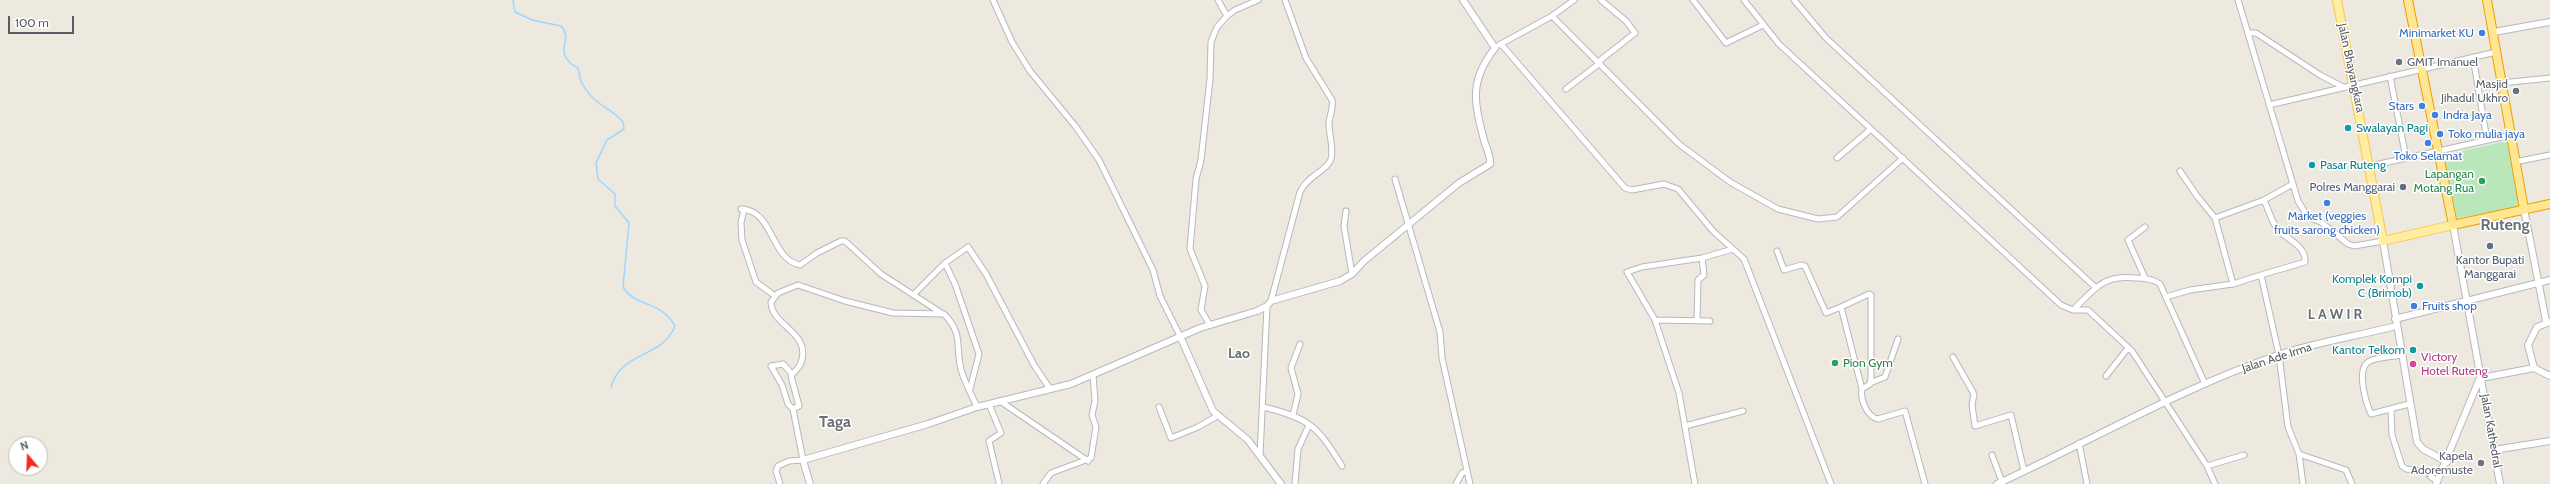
<!DOCTYPE html>
<html>
<head>
<meta charset="utf-8">
<style>
  body { margin:0 }
  #map { position:relative; width:2550px; height:484px; overflow:hidden; background:#ede9df; font-family:Cabin,sans-serif }
  canvas { display:block }
  .north { position:absolute; left:8px; top:436px; width:40px; height:40px; box-sizing:border-box; background:#fff; border:1px solid #bcbec0; border-radius:50%; rotate:341deg; font-size:11px; font-weight:700; line-height:16px; text-align:center; color:#585c62 }
  .north::after { content:''; display:block; margin:auto; width:14px; height:18px; background:#f6281c; clip-path:polygon(50% 0,100% 100%,50% 72%,0 100%) }
  .scale { position:absolute; left:8px; top:16px; width:66px; height:18px; box-sizing:border-box; border:2px solid #585c62; border-top:0; padding-left:5px; font-size:12px; line-height:14px; white-space:nowrap; color:#585c62; -webkit-text-stroke:3px #fff; paint-order:stroke }
</style>
</head>
<body>
<div id="map">
<canvas width="2550" height="484"></canvas>
<div class="north">N</div>
<div class="scale">100 m</div>
</div>
<script>
const ctx = document.querySelector('canvas').getContext('2d');
ctx.lineJoin = 'round';
function paint(path, color) {
  ctx.fillStyle = color;
  ctx.fill(path, 'evenodd');
}
function trace(path, color, width, dash) {
  ctx.strokeStyle = color;
  ctx.lineWidth = width;
  ctx.lineCap = dash ? 'butt' : 'round';
  ctx.setLineDash(dash || []);
  ctx.stroke(path);
}
function label(font, color, halo, rows, align = 'center') {
  ctx.font = font + ' Cabin,sans-serif';
  ctx.lineWidth = 3;
  ctx.setLineDash([]);
  ctx.textBaseline = 'middle';
  ctx.strokeStyle = halo;
  ctx.fillStyle = color;
  for (const [text, x, y, turn = 0] of rows) {
    ctx.save();
    ctx.translate(x, y);
    ctx.rotate((+turn || 0) * Math.PI / 180);
    ctx.textAlign = isNaN(turn) ? turn : align;
    if (halo) ctx.strokeText(text, 0, 0);
    ctx.fillText(text, 0, 0);
    ctx.restore();
  }
}
paint(new Path2D(`
  M 2507,141 L 2520,207 L 2457,218 L 2444,155 Z`), '#bae7b9');
trace(new Path2D(`
  M 513,0 L 515,12 L 532,20 L 561,26 C 575,40 550,53 578,68 C 580,73 579,79 582,83 C 594,106 609,106 623,122 L 624,129 L 607,140 L 596,163 L 598,179 L 615,194 L 615,206 L 629,223 L 623,287 C 636,308 661,300 675,326 C 662,359 622,350 611,387`), '#9dd6ff', 1.5);
trace(new Path2D(`
  M 2420,471 L 2431,477`), '#c8c6c0', 5, [5, 2.5]);
const minor = new Path2D(`
  M 993,0 L 1012,42 L 1030,71 L 1076,127 L 1099,160 L 1153,270 L 1160,296 L 1180,336
  M 1218,0 L 1227,16
  M 1693,0 L 1726,43 L 1763,25
  M 1744,0 L 1779,44 L 2061,305 L 2073,310 C 2096,288 2102,275 2136,278 C 2144,278 2153,279 2160,284 L 2205,384
  M 1794,0 L 1826,38 L 2095,287
  M 2238,0 L 2298,201 L 2308,217 L 2321,222 L 2348,244 L 2354,246 L 2383,241
  M 1552,16 L 1574,0
  M 2248,33 L 2256,33 L 2320,75 L 2343,87
  M 1501,44 L 1625,188 L 1632,190 L 1664,184 L 1678,189 L 1713,231 L 1744,259 L 1831,484
  M 1499,45 L 1552,16 L 1679,144 L 1730,182 L 1778,209 L 1818,219 L 1837,217 L 1903,158
  M 2473,57 L 2487,140
  M 1598,62 L 1635,33 L 1626,21 L 1601,0
  M 2390,76 L 2406,158
  M 2501,83 L 2550,78
  M 1566,89 L 1600,63
  M 2269,105 L 2496,52
  M 1837,158 L 1871,129
  M 2515,162 L 2550,155
  M 2370,166 L 2511,135
  M 2180,171 L 2197,196 L 2215,218 L 2264,200
  M 1395,179 L 1440,332 L 1442,358 L 1470,484
  M 2293,184 L 2264,200 C 2268,209 2271,219 2276,227 C 2284,239 2306,244 2305,262 L 2261,275 L 2279,355 L 2288,427 L 2299,454 L 2303,484
  M 741,209 C 774,210 770,259 800,265 L 817,253 L 841,241 L 845,241 L 881,274 L 943,314
  M 744,209 L 741,223 L 742,240 L 756,282 L 775,296
  M 1346,211 L 1344,226 L 1352,274
  M 2215,218 L 2233,284 L 2261,275
  M 1777,251 L 1784,270 L 1801,265 L 1805,266 L 1826,313 L 1841,307 L 1862,389 C 1860,399 1867,417 1878,419 L 1905,411 L 1925,484
  M 945,263 L 955,284 L 979,354 L 970,389
  M 2145,278 L 2128,240 L 2145,227
  M 913,295 L 945,263 L 968,247 L 986,274 L 1034,365 L 1050,389
  M 2166,297 L 2190,290 L 2233,284
  M 1271,301 L 1300,192 C 1307,176 1327,171 1331,159 C 1334,149 1329,135 1329,124 C 1329,116 1334,108 1332,100 L 1306,58 L 1285,0
  M 1841,307 L 1869,294 L 1871,295 L 1871,378 L 1870,384 L 1862,389
  M 2073,310 L 2088,310 L 2132,351 L 2207,466 L 2215,484
  M 1655,320 L 1710,321
  M 1697,320 L 1698,280 L 1704,275 L 1702,258
  M 1210,325 L 1201,310 L 1205,286 L 1190,249 L 1196,179 L 1201,160 L 1210,79 L 1211,42 L 1217,27 L 1227,16 L 1235,10 L 1258,0
  M 2401,355 C 2391,357 2379,357 2370,361 C 2355,367 2366,403 2371,414 L 2409,404
  M 1953,357 L 1974,394 L 1972,405 L 1975,426 L 2011,415 L 2024,471
  M 2106,376 L 2128,348
  M 1870,383 L 1885,377 L 1898,339
  M 1000,401 L 1088,461
  M 989,404 L 1001,433 L 989,441 L 999,483
  M 1159,407 L 1171,438 L 1198,427 L 1217,416
  M 1263,407 C 1310,418 1318,427 1342,466
  M 793,409 L 799,406 L 791,376 C 794,372 799,368 801,363 C 812,332 771,326 771,302 L 778,293 L 798,285 L 845,301 L 893,313 L 944,314 C 964,334 955,347 961,369 C 964,382 972,395 977,407
  M 2391,409 L 2392,435 L 2402,466 L 2406,469 L 2420,471
  M 1293,415 L 1298,394 L 1291,368 L 1300,344
  M 1685,426 L 1743,411
  M 2079,443 L 2087,484
  M 2299,454 L 2346,470 L 2352,484
  M 1260,455 L 1267,306
  M 1992,455 L 2002,482
  M 2207,466 L 2244,455
  M 2431,477 L 2438,481
  M 780,484 L 776,471 L 778,466 L 789,461 L 803,460 L 793,409 L 788,404 L 782,385 L 771,366 L 783,364 L 792,374
  M 1043,484 L 1051,473 L 1091,458 L 1096,427 L 1092,415 L 1095,401 L 1093,375
  M 1295,484 L 1298,449 L 1309,425
  M 1456,484 L 1462,473 L 1467,471
  M 1695,484 L 1679,393 L 1655,320 L 1627,272 L 1642,267 L 1702,258 L 1733,249`);
const tertiary = new Path2D(`
  M 2494,32 L 2550,22
  M 2524,209 L 2546,321
  M 2453,225 L 2500,484
  M 2383,241 L 2417,442 L 2423,449 L 2447,462
  M 2395,319 L 2550,280
  M 2550,322 L 2537,327 L 2528,345 L 2534,368 L 2550,376
  M 1180,336 L 1213,411 L 1248,440 L 1281,484
  M 2494,450 L 2550,441
  M 810,484 L 803,460 L 928,424 L 977,407 L 1071,384 L 1200,328 L 1257,311 L 1267,306 L 1271,301 L 1340,281 L 1352,274 L 1364,261 L 1459,183 L 1490,164 C 1491,156 1486,148 1484,140 C 1474,102 1469,81 1495,48 L 1463,0
  M 1997,484 C 2091,441 2181,388 2278,355 C 2317,342 2357,336 2396,326
  M 2436,484 L 2479,380 L 2481,378 L 2534,368`);
const primary = new Path2D(`
  M 2337,0 L 2383,241 L 2453,225`);
const trunk = new Path2D(`
  M 2408,0 L 2453,225 L 2550,204
  M 2487,0 L 2524,209`);
trace(minor, '#b5b8bd', 7);
trace(tertiary, '#b5b8bd', 8);
trace(primary, '#fcc649', 10);
trace(trunk, '#ec9d00', 10);
trace(minor, '#fff', 5);
trace(tertiary, '#fff', 6);
trace(primary, '#ffeea2', 8);
trace(trunk, '#ffe693', 8);
for (const [x, y, r, color] of [
  [2482,33,4,"#3f7fe0"],
  [2399,62,4,"#6b7280"],
  [2516,91,4,"#6b7280"],
  [2422,106,4,"#3f7fe0"],
  [2435,115,4,"#3f7fe0"],
  [2348,128,4,"#0f9aa8"],
  [2440,134,4,"#3f7fe0"],
  [2428,143,4,"#3f7fe0"],
  [2312,165,4,"#0f9aa8"],
  [2482,181,4,"#2e9e5b"],
  [2403,187,4,"#5c6f8a"],
  [2327,203,4,"#3f7fe0"],
  [2490,246,4,"#5c6f8a"],
  [2420,286,4,"#0f9aa8"],
  [2414,306,4,"#3f7fe0"],
  [2413,350,4,"#0f9aa8"],
  [1835,363,4,"#2e9e5b"],
  [2413,364,4,"#d1479c"],
  [2481,463,4,"#6b7280"]
]) {
  const dot = new Path2D();
  dot.arc(x, y, r, 0, 2 * Math.PI);
  ctx.fillStyle = color;
  ctx.fill(dot);
  trace(dot, '#fff', 1.5);
}
label('12px', '#366cbe', '#fff', [
  ["Minimarket KU",2474,33,"right"],
  ["Stars",2414,106,"right"],
  ["Indra Jaya",2443,115],
  ["Toko mulia jaya",2448,134],
  ["Toko Selamat",2428,156,"center"],
  ["Market (veggies",2327,216,"center"],
  ["fruits sarong chicken)",2327,230,"center"],
  ["Fruits shop",2422,306]
], 'left');
label('12px', '#5b616d', '#fff', [
  ["GMIT Imanuel",2407,62,"left"],
  ["Masjid",2508,84],
  ["Jihadul Ukhro",2508,98],
  ["Kapela",2473,456],
  ["Adoremuste",2473,470]
], 'right');
label('12px', '#585c62', '#fff', [
  ["Jalan Bhayangkara",2351,68,78],
  ["Jalan Ade Irma",2277,358,-18],
  ["Jalan Kathedral",2491,431,80]
]);
label('12px', '#0d838f', '#fff', [
  ["Swalayan Pagi",2356,128],
  ["Pasar Ruteng",2320,165],
  ["Komplek Kompi",2412,279,"right"],
  ["C (Brimob)",2412,293,"right"],
  ["Kantor Telkom",2405,350,"right"]
], 'left');
label('12px', '#27864d', '#fff', [
  ["Lapangan",2474,174],
  ["Motang Rua",2474,188],
  ["Pion Gym",1843,363,"left"]
], 'right');
label('12px', '#4e5e75', '#fff', [
  ["Polres Manggarai",2395,187],
  ["Kantor Bupati",2490,260,"center"],
  ["Manggarai",2490,274,"center"]
], 'right');
label('12px', '#b23c85', '#fff', [
  ["Victory",2421,357],
  ["Hotel Ruteng",2421,371]
], 'left');
label('bold 14px', '#696f74', '#fff', [
  ["L A W I R",2335,315],
  ["Lao",1239,354]
]);
label('bold 16px', '#696f74', '#fff', [
  ["Ruteng",2505,225],
  ["Taga",835,422]
]);
</script>
</body>
</html>
